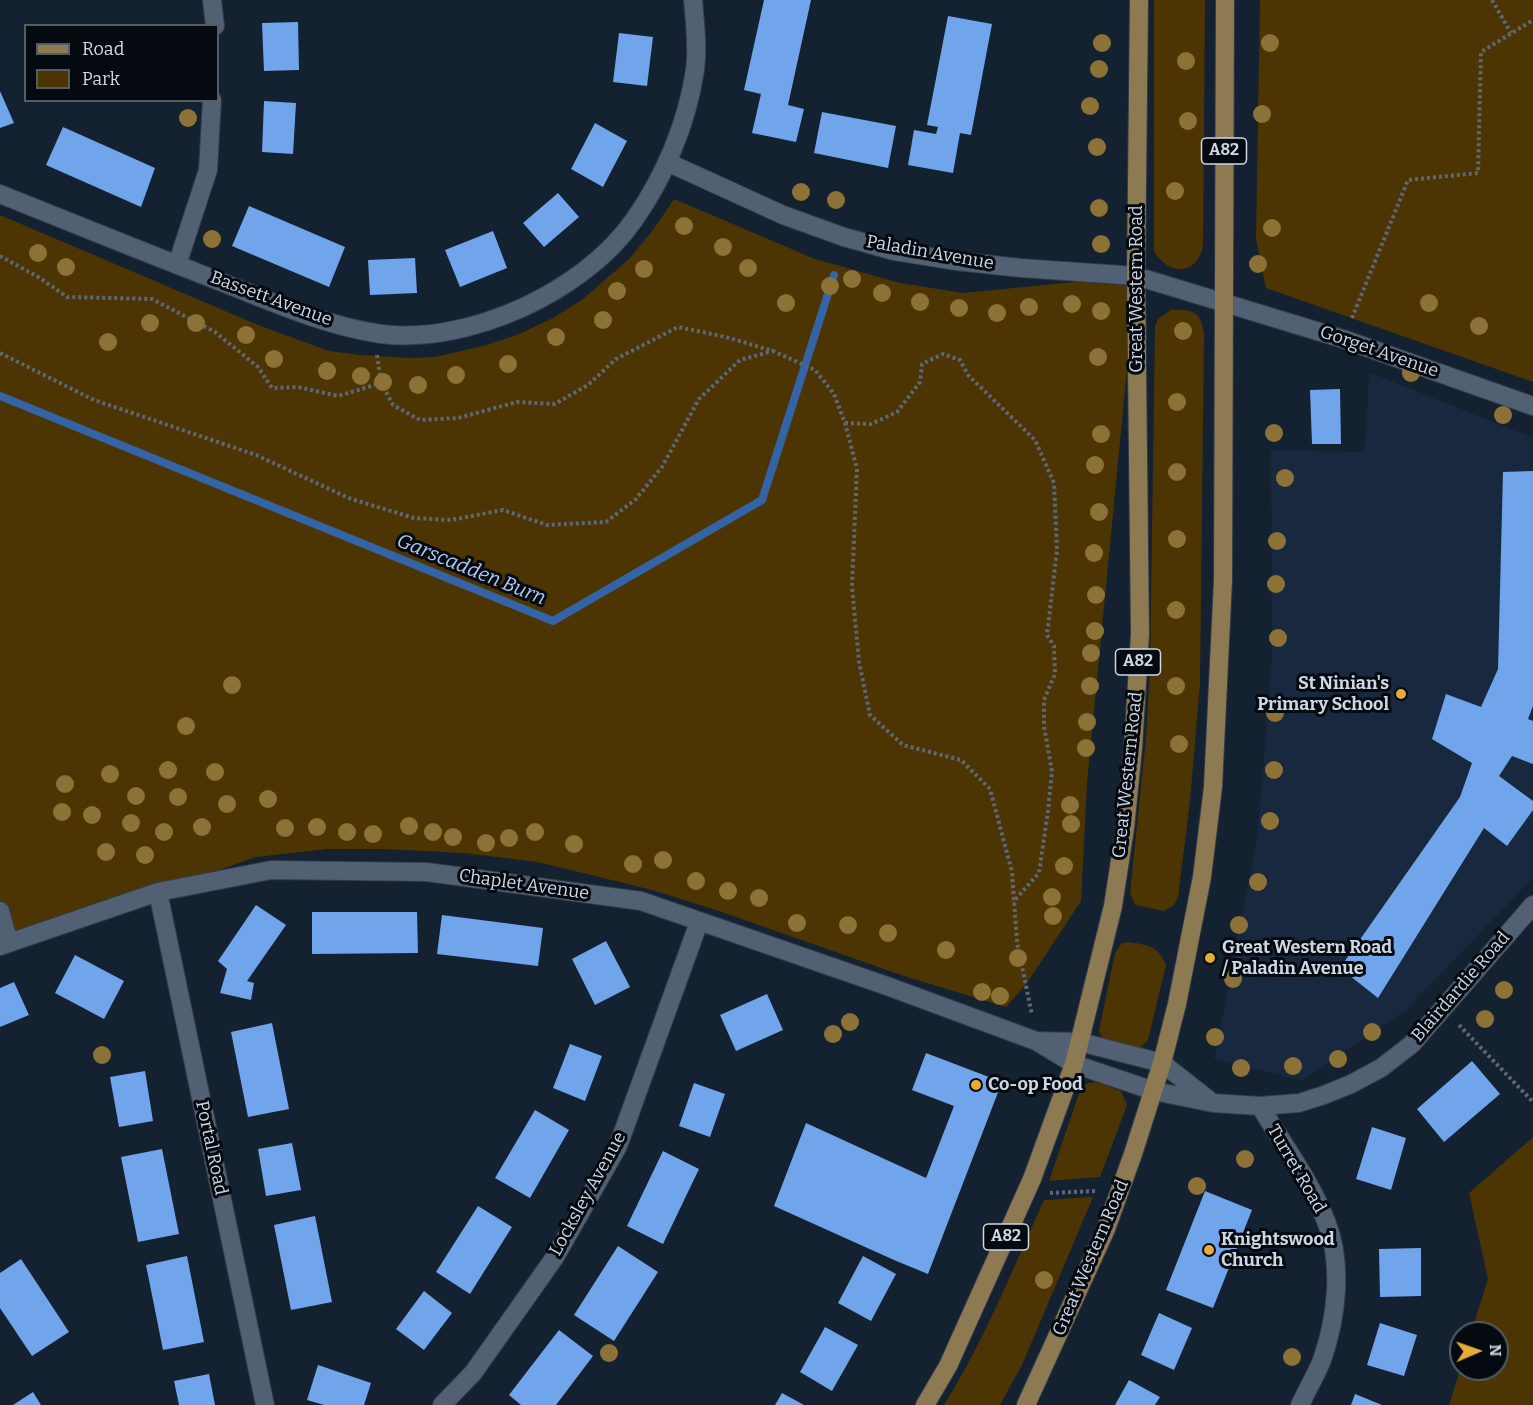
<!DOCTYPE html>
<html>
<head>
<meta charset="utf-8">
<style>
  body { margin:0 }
  #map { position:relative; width:1533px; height:1405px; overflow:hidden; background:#142131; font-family:Bitter,serif }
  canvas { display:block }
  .legend { position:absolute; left:24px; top:24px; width:195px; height:78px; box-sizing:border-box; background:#050a11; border:2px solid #565c65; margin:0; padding:8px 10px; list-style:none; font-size:18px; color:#cfd7e3 }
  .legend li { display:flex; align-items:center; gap:12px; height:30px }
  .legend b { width:30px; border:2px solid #565c65 }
  .north { position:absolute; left:1449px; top:1321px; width:60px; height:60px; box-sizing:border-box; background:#050a11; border:2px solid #565c65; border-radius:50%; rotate:88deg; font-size:16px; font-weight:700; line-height:24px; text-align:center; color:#cfd7e3 }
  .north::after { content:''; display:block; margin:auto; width:21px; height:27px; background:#e6ac36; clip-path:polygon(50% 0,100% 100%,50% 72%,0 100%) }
</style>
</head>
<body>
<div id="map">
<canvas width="1533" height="1405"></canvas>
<ul class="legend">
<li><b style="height:8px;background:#8d7a53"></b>Road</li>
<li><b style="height:16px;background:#4c3503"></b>Park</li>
</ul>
<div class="north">N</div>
</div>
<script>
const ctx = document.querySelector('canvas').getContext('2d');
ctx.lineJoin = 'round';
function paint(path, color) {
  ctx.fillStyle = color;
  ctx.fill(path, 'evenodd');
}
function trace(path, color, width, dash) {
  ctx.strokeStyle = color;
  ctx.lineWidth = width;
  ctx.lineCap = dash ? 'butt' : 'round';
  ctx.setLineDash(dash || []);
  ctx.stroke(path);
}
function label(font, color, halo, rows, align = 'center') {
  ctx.font = font + ' Bitter,serif';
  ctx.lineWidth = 6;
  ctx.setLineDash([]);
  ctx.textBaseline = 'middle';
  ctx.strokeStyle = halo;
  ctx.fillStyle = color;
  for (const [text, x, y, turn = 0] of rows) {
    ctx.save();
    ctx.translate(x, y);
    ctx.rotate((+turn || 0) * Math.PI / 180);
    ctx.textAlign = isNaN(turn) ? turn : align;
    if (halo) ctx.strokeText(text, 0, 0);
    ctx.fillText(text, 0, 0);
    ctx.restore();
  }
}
paint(new Path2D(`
  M 1369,372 L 1533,438 L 1533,878 L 1406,1010 L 1302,1080 L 1214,1059 L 1256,846 L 1261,796 L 1272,654 L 1271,450 L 1365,452 Z`), '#18293f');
paint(new Path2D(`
  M 1154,0 L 1205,0 L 1203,246 C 1197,277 1167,275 1154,251 Z
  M 1260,0 L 1533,0 L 1533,382 L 1266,288 L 1256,239 Z
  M 674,199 L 815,259 L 900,283 L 963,293 L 1136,276 L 1087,783 L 1081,901 L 1027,983 L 1006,1007 L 904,976 L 716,910 L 652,890 L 538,862 L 463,853 L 384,849 L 328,849 L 256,857 L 0,946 L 0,215 L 258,325 L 329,351 L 360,355 L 410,358 L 435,357 L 483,346 L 517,335 L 553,318 L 583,299 L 629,259 L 653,230 Z
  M 1171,310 C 1192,309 1201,311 1204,334 L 1200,683 L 1190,801 L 1178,897 L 1174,905 L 1164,911 L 1135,905 L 1130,893 L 1146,738 L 1150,668 L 1155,327 L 1158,319 Z
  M 1129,942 C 1147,945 1159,946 1166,965 L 1148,1040 L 1140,1048 L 1131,1051 L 1103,1040 L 1099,1030 L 1115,953 L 1122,943 Z
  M 1097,1082 L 1121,1091 L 1127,1105 L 1100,1177 L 1049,1181 L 1081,1088 L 1088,1083 Z
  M 1533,1137 L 1533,1405 L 1449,1405 L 1461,1367 L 1461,1369 L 1497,1369 L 1497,1333 L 1471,1333 L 1488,1279 L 1469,1193 Z
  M 1093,1197 L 1022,1365 L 1000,1405 L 944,1405 C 984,1341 1013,1269 1044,1200 Z`), '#4c3503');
trace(new Path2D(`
  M 0,396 L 553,621 L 762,500 L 834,275`), '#3365a6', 8);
paint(new Path2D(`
  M 764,0 L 811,0 L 788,105 L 804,109 L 796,142 L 752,133 L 761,94 L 744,90 Z
  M 948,16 L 992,24 L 971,135 L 960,133 L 953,173 L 908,165 L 914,130 L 936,134 L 938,127 L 927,125 Z
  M 298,22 L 299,70 L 264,71 L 262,23 Z
  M 619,33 L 653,37 L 647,86 L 613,82 Z
  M 0,91 L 14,123 L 0,128 Z
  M 264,101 L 296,103 L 293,154 L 262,152 Z
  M 822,112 L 896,126 L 888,168 L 814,153 Z
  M 595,123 L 627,141 L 603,187 L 571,169 Z
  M 63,127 L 155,168 L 141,207 L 46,165 Z
  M 558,193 L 579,217 L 544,247 L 523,223 Z
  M 249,206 L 345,247 L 329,287 L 232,246 Z
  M 493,231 L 507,268 L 460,287 L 445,250 Z
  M 415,258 L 417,293 L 370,295 L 368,260 Z
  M 1340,389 L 1341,444 L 1312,444 L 1310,390 Z
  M 1533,471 L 1533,706 L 1528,719 L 1533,721 L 1533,764 L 1512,756 L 1499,776 L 1533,801 L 1533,810 L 1507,846 L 1484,828 L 1378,998 L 1340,968 L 1460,797 L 1472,763 L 1432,739 L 1446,694 L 1481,707 L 1498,669 L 1503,472 Z
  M 256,905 L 286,925 L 247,981 L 254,983 L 251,1000 L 220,993 L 227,969 L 218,961 Z
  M 312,912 L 417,912 L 418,953 L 312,954 Z
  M 442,915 L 543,928 L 538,966 L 437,954 Z
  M 606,941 L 630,987 L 595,1005 L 572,959 Z
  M 75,955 L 124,981 L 104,1019 L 55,993 Z
  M 14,982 L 29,1015 L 0,1027 L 0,988 Z
  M 767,994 L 783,1030 L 736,1051 L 720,1015 Z
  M 272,1023 L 289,1109 L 248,1117 L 231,1032 Z
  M 570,1044 L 602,1056 L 585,1101 L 553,1088 Z
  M 926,1053 L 1002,1082 L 928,1274 L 894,1260 L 774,1206 L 806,1123 L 926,1178 L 954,1106 L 912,1090 Z
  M 1472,1061 L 1500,1094 L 1444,1142 L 1417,1109 Z
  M 145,1071 L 153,1121 L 119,1127 L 110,1077 Z
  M 694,1083 L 725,1094 L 710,1137 L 679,1126 Z
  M 535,1110 L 569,1130 L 530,1198 L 495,1178 Z
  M 1372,1127 L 1406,1138 L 1391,1190 L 1356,1179 Z
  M 292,1143 L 301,1190 L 266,1196 L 258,1149 Z
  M 162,1149 L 179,1234 L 138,1242 L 121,1157 Z
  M 663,1151 L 699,1169 L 663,1244 L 627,1226 Z
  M 1205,1191 L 1252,1210 L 1213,1308 L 1166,1290 Z
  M 478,1206 L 512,1227 L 470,1294 L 436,1272 Z
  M 315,1216 L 332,1302 L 291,1310 L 274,1225 Z
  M 618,1246 L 658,1272 L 614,1341 L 574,1315 Z
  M 1421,1248 L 1421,1296 L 1380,1297 L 1379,1249 Z
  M 187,1256 L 204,1342 L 163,1350 L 146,1265 Z
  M 863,1256 L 896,1274 L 871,1321 L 838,1303 Z
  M 21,1259 L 69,1332 L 32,1356 L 0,1308 L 0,1273 Z
  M 424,1291 L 452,1313 L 424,1350 L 396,1329 Z
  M 1159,1313 L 1192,1328 L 1174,1370 L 1141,1355 Z
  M 1380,1323 L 1417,1335 L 1404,1376 L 1367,1365 Z
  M 825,1327 L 858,1345 L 832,1391 L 800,1372 Z
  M 559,1330 L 593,1356 L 556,1405 L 521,1405 L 509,1395 Z
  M 318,1365 L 371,1383 L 364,1405 L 324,1405 L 307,1400 Z
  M 209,1374 L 215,1405 L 179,1405 L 174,1381 Z
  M 1129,1380 L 1160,1397 L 1155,1405 L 1115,1405 Z
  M 33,1392 L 41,1405 L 13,1405 Z
  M 782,1393 L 804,1405 L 775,1405 Z
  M 1355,1394 L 1382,1405 L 1351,1405 Z`), '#71a5eb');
const minor = new Path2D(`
  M 212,0 L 215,26
  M 667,162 L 783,215 L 844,237 L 894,251 L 956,261 L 1021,268 L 1136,276 L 1343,339 L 1533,406
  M 0,194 C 74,224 147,253 221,282 C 273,302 325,326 381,334 C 468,345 584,292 634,220 C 665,176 687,123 695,70 C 698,47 695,22 693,0
  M 177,265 L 208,170 L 212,100
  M 158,892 L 265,1405
  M 0,911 L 9,943
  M 0,946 L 158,892 L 271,870 L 427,872 L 641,901 L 887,986 L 1036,1041 L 1074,1064 L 1154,1091 L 1213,1103 L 1260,1106 L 1299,1103 L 1324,1095 L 1351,1084 L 1381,1068 L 1412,1044 L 1533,905
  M 1036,1041 L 1080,1042 L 1162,1063 L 1209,1100
  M 1260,1106 C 1282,1143 1310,1180 1326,1221 C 1343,1263 1337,1317 1322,1360 C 1316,1375 1307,1390 1300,1405
  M 442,1405 L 473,1373 L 555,1257 L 618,1146 L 699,922`);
const major = new Path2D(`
  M 925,1405 L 948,1366 L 1032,1179 L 1074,1064 L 1113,906 L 1125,828 L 1133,748 L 1140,634 L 1136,276 L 1139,0
  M 1026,1405 L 1106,1229 L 1133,1154 L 1162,1063 L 1177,1004 L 1202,877 L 1213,787 L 1223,580 L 1225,0`);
trace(minor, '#333b49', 20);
trace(major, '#333b49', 20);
trace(new Path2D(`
  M 1492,0 L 1511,33
  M 0,256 L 40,278 L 67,297 L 152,299 L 215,332 L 258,367 L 272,388 L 298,387 L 338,396 L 381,383 L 393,405 L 420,420 L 458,418 L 517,402 L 555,404 L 588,385 L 616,359 L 678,327 L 726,337 L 773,351 L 815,370 L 834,394 L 845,423 L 857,469 L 852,586 L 859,662 L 870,715 L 903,745 L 961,760 L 990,789 L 1012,872 L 1017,942 L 1032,1015
  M 1352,318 L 1408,180 L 1478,173 L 1481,52 L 1533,20
  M 0,353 L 94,400 L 256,455 L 351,499 L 414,518 L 451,520 L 503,510 L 547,525 L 606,522 L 636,499 L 662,467 L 699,399 L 740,360 L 773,351
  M 377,355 L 381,383
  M 845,423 L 871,424 L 897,412 L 920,382 L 922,364 L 943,354 L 960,360 L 968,375 L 1035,440 L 1054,483 L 1057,550 L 1047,635 L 1054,646 L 1055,674 L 1044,700 L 1044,726 L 1052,772 L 1048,811 L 1039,873 L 1013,902
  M 1459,1025 L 1533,1102
  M 1050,1193 L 1096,1191`), '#5d6877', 4, [3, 3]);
trace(minor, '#526074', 18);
trace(major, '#8d7a53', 18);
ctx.fillStyle = '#8d7237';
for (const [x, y] of [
  [1102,43],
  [1270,43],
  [1186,61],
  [1099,69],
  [1090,106],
  [1262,114],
  [188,118],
  [1188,121],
  [1097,147],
  [1175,191],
  [801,192],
  [836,200],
  [1099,208],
  [684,226],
  [1272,228],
  [212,239],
  [1101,244],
  [723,247],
  [38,253],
  [1258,264],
  [66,267],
  [748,268],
  [644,269],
  [852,279],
  [830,286],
  [617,291],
  [882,293],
  [920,302],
  [786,303],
  [1429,303],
  [1072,304],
  [1029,307],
  [959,308],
  [1101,311],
  [997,313],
  [603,320],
  [150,323],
  [196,323],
  [1479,326],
  [1183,331],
  [246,335],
  [556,337],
  [108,342],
  [1098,357],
  [274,359],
  [508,364],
  [327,371],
  [1411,373],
  [456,375],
  [361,376],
  [383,382],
  [418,385],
  [1177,402],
  [1503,415],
  [1274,433],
  [1101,434],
  [1095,465],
  [1177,472],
  [1285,478],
  [1099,512],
  [1177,539],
  [1277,541],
  [1094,553],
  [1276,584],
  [1096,595],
  [1176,610],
  [1095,631],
  [1278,638],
  [1091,653],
  [232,685],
  [1090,686],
  [1176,686],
  [1275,713],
  [1087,722],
  [186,726],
  [1179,744],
  [1086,748],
  [168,770],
  [1274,770],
  [215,772],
  [110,774],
  [65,784],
  [136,796],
  [178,797],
  [268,799],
  [227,804],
  [1070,805],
  [62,812],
  [92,815],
  [1270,821],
  [131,823],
  [1071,824],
  [409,826],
  [202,827],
  [317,827],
  [285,828],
  [164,832],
  [347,832],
  [433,832],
  [535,832],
  [373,834],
  [453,837],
  [509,838],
  [486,843],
  [574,844],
  [106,852],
  [145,855],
  [663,860],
  [633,864],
  [1064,866],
  [696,881],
  [1258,882],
  [728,891],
  [1052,897],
  [759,898],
  [1053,916],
  [797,923],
  [848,925],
  [1239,925],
  [888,933],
  [946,950],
  [1018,958],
  [1233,979],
  [1504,990],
  [982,992],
  [1000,996],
  [1485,1019],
  [850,1022],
  [1372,1032],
  [833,1034],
  [1215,1037],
  [102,1055],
  [1338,1059],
  [1293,1066],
  [1241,1068],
  [1245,1159],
  [1197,1186],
  [1044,1280],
  [609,1353],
  [1292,1357]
]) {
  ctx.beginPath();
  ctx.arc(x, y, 9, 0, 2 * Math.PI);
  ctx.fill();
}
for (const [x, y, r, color] of [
  [1401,694,6,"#e6ac36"],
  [1210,958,6,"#e6ac36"],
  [976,1085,6,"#e6ac36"],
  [1209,1250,6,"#e6ac36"]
]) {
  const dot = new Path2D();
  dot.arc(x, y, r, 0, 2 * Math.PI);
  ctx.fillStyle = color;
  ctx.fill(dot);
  trace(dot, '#050a11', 2);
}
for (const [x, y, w] of [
  [1224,151,45],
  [1138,662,45],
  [1006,1237,45]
]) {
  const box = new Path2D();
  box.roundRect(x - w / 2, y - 13, w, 26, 4.5);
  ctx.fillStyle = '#050a11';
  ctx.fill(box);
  trace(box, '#cfd7e3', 1.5);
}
label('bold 16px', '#cfd7e3', null, [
  ["A82",1224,151],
  ["A82",1138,662],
  ["A82",1006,1237]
]);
label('18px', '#cfd7e3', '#050a11', [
  ["Paladin Avenue",930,253,10],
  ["Great Western Road",1137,289,-90],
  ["Bassett Avenue",271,299,20],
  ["Gorget Avenue",1379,352,19],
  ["Great Western Road",1128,775,-84],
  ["Chaplet Avenue",524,885,8],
  ["Blairdardie Road",1461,987,-49],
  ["Portal Road",211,1148,78],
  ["Turret Road",1296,1169,60],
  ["Locksley Avenue",588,1194,-61],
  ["Great Western Road",1091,1258,-67]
]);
label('bold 18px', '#cfd7e3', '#050a11', [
  ["St Ninian's",1389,684,"right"],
  ["Primary School",1389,705,"right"],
  ["Great Western Road",1222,948],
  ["/ Paladin Avenue",1222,969],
  ["Co-op Food",988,1085],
  ["Knightswood",1221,1240],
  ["Church",1221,1261]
], 'left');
label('italic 20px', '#afcaee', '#050a11', [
  ["Garscadden Burn",471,570,22]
]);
</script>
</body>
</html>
